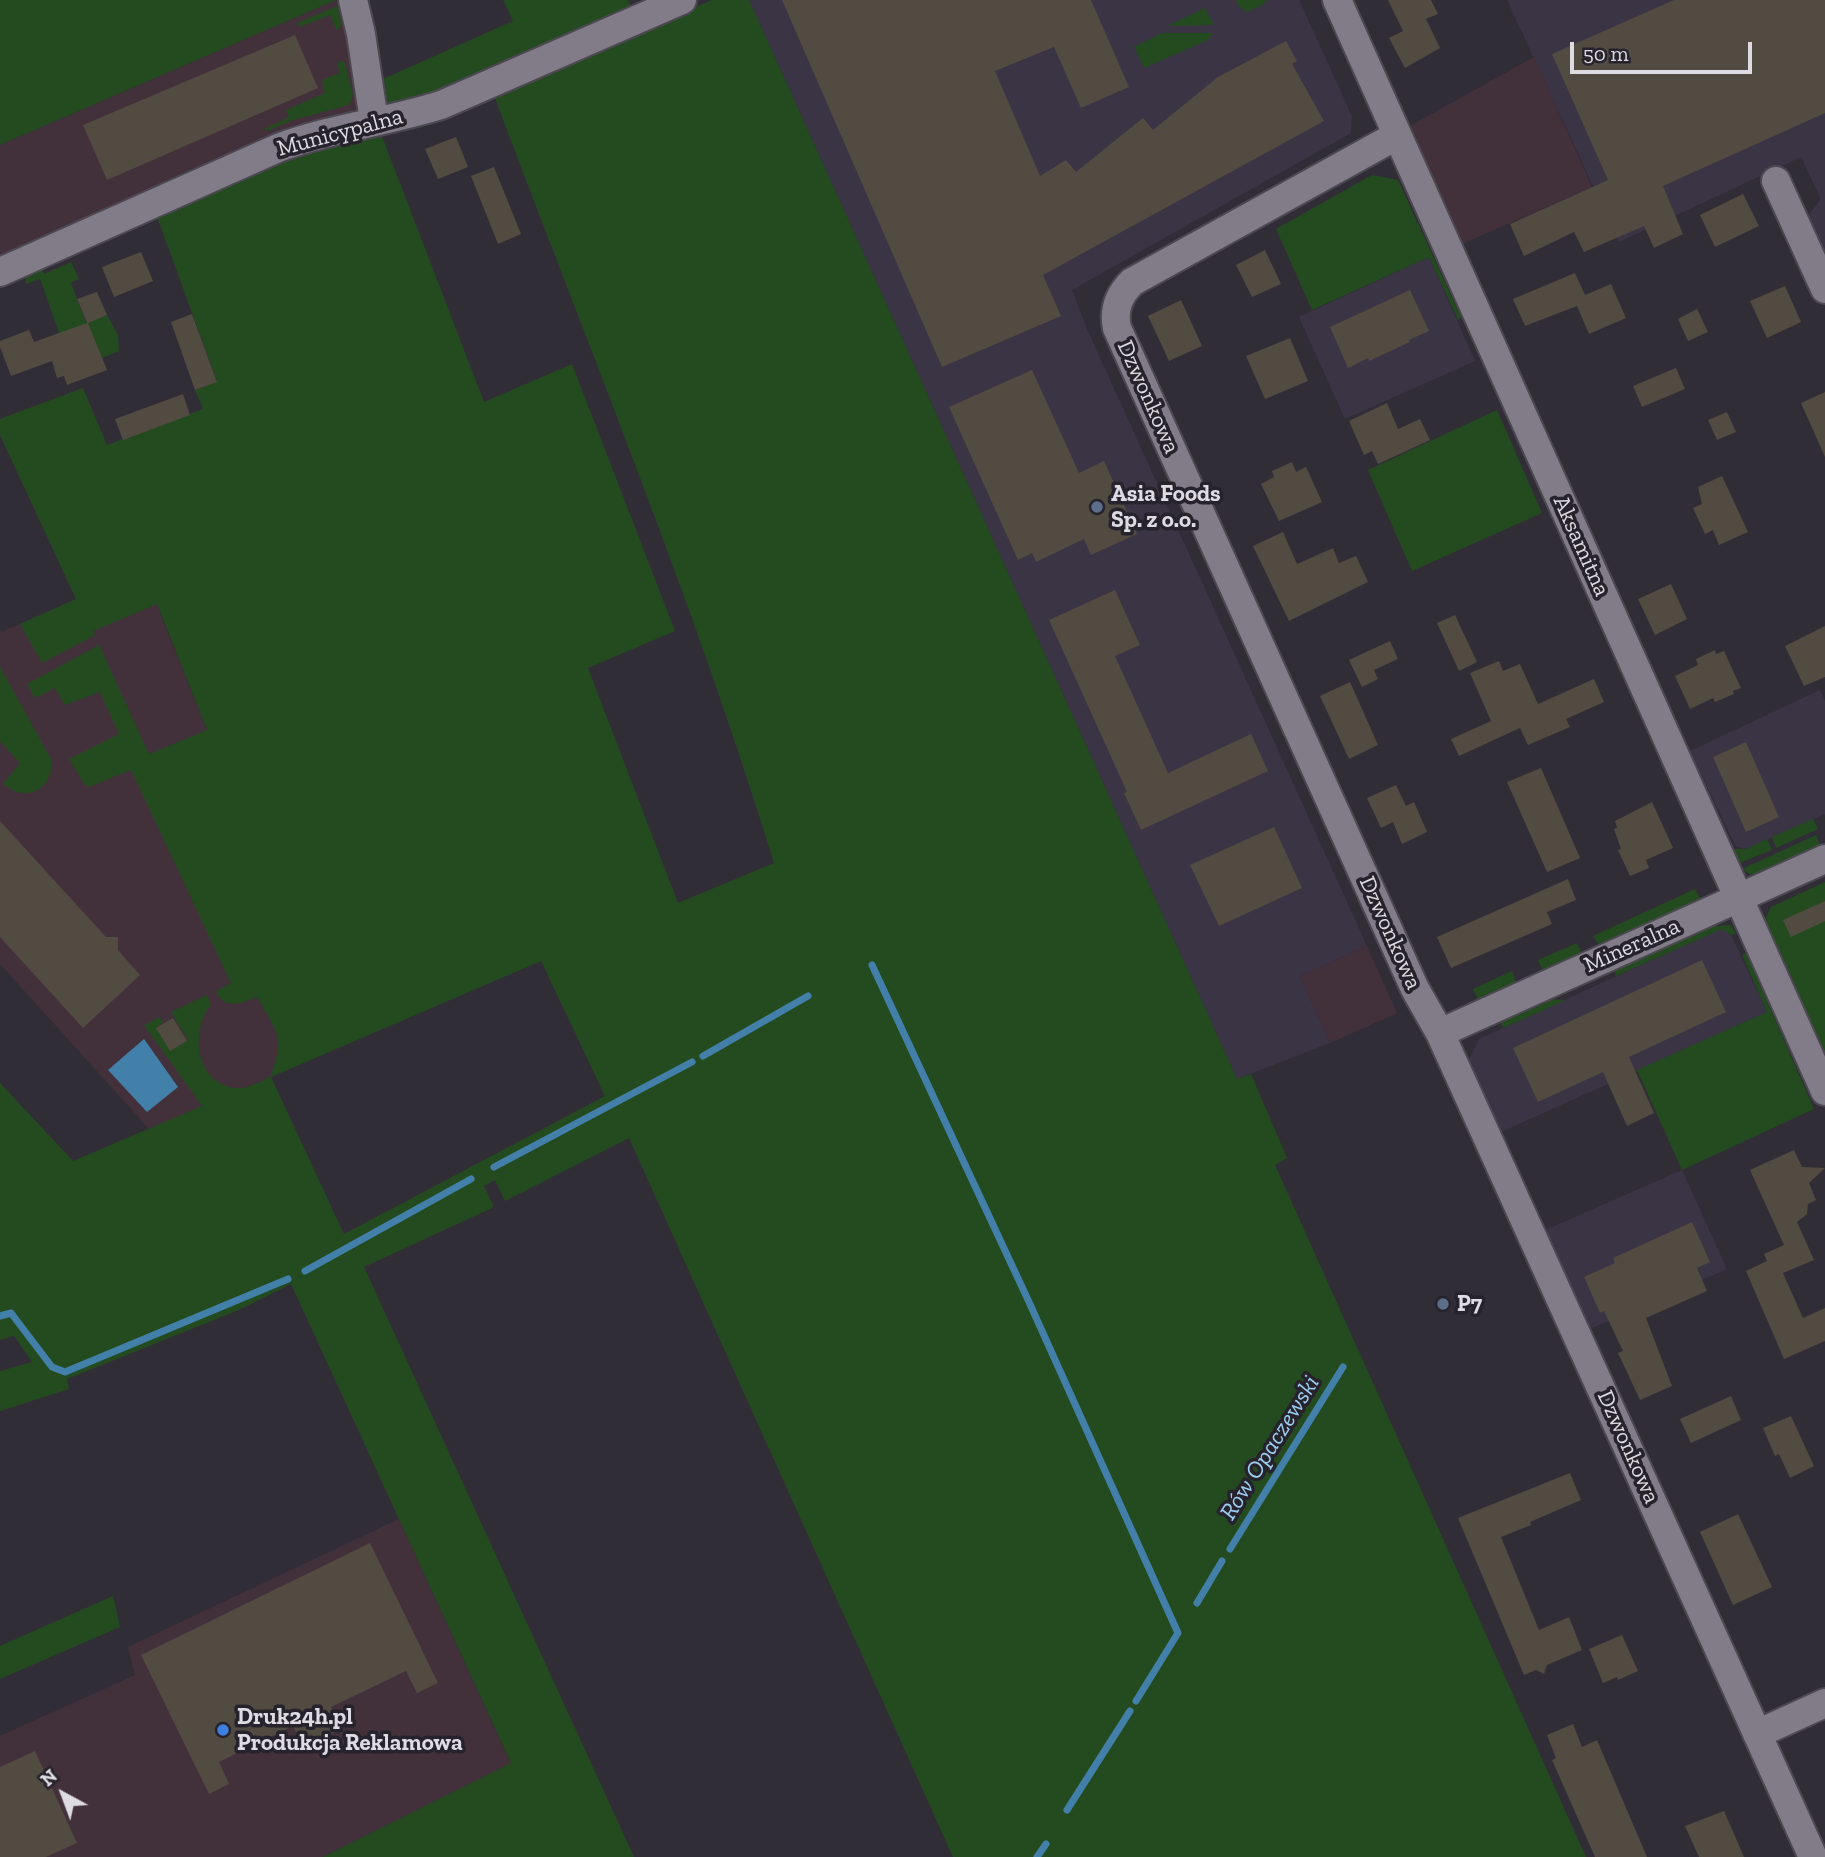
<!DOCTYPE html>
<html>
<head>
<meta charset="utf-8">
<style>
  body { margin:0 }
  #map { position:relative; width:1825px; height:1857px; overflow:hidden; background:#312d37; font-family:"Zilla Slab",serif }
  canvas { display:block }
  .north { position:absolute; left:28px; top:1759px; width:70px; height:70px; -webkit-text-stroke:5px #27232d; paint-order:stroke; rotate:319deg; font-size:19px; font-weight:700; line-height:28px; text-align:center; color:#dedbe2 }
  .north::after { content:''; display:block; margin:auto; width:24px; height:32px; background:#dedbe2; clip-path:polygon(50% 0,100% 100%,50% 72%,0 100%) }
  .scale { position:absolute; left:1570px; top:42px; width:182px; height:32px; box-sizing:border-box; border:4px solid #dedbe2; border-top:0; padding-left:9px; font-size:21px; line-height:24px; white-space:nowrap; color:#dedbe2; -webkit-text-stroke:5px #27232d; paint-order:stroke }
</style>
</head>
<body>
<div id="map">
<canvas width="1825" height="1857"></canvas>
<div class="north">N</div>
<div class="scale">50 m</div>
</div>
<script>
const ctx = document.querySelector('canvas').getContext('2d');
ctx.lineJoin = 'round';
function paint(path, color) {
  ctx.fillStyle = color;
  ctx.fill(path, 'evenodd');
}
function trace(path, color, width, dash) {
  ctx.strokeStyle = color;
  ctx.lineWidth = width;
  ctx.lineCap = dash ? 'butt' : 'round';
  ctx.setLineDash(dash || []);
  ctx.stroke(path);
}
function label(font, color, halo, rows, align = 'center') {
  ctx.font = font + ' "Zilla Slab",serif';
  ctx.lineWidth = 7;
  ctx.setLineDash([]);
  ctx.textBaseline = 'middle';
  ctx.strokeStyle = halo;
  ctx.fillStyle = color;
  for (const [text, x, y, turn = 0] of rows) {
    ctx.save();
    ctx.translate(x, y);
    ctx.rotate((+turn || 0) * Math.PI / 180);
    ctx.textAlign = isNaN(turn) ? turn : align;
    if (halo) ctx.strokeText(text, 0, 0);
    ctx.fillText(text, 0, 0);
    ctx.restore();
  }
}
paint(new Path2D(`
  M 749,0 L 1299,0 L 1352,116 L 1351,133 L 1072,290 L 1087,329 L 1367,946 L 1300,976 L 1330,1043 L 1237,1079 Z
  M 1507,0 L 1825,0 L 1825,259 L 1806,218 L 1821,199 L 1801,157 L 1619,242 Z
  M 1429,257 L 1475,361 L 1345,419 L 1299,317 Z
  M 1820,690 L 1825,701 L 1825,814 L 1746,849 L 1736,847 L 1690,751 Z
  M 1722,928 L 1731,935 L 1767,1012 L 1499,1133 L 1468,1062 L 1479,1039 Z
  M 1682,1170 L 1727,1269 L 1588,1330 L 1543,1231 Z`), '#3b3444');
paint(new Path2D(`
  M 336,0 L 361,92 L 356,110 L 349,116 L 0,263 L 0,145 Z
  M 1534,57 L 1592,187 L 1462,244 L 1410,126 Z
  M 83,388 L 160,613 L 207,730 L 330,1051 L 150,1130 L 0,964 L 0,629 L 2,632 L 76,599 L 0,435 L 0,419 Z
  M 1367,946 L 1397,1013 L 1330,1043 L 1300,976 Z
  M 399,1519 L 511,1764 L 323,1857 L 0,1857 L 0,1736 L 135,1675 L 128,1647 Z`), '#42313a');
paint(new Path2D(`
  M 0,0 L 336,0 L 0,145 Z
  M 503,0 L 628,0 L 631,7 L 402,108 L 388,107 L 385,101 L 383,79 L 513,21 Z
  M 712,0 L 749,0 L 1237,1079 L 1251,1074 L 1287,1158 L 1275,1165 L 1586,1857 L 953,1857 L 629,1138 L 505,1201 L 495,1180 L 484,1186 L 494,1207 L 364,1267 L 634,1857 L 323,1857 L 511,1763 L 291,1284 L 239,1310 L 67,1379 L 69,1389 L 0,1411 L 0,1371 L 32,1362 L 14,1336 L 0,1340 L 0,1083 L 73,1161 L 202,1106 L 144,1025 L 160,1017 L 163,1023 L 157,1027 L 170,1050 L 188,1040 L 171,1012 L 207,995 L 211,1005 C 190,1030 195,1082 234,1088 C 246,1090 259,1082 270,1077 C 286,1038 277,1032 257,997 C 242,1003 224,1011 216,991 L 231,983 L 131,770 L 89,787 L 85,785 L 69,759 L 119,734 L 100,692 L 65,705 L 55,688 L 35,698 L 27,684 L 99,645 L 149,754 L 207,730 L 157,604 L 93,631 L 95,635 L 42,663 L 20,624 L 76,599 L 0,435 L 0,419 L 83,388 L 107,445 L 203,409 L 195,390 L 217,381 L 157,217 L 302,154 L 376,131 L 383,139 L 484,402 L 572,364 L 675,631 L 588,668 L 678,903 L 774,863 C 694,602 589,349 493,93 ZM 541,961 L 605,1096 L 344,1234 L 271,1077 Z
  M 1236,0 L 1267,0 L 1262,5 L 1247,12 L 1238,5 Z
  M 337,6 L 342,24 L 337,31 L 330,15 L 300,27 L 297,23 Z
  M 1205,8 L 1214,25 L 1167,26 Z
  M 1162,33 L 1213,33 L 1208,40 L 1144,68 L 1134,47 Z
  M 342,61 L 345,63 L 353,95 L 349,105 L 293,120 L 267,131 L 264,129 L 289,117 L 286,110 L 325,93 L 322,80 L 340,73 L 337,63 Z
  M 1372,175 L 1398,180 L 1461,317 L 1458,320 L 1429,257 L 1312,310 L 1276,229 Z
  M 71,262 L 79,279 L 71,283 L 86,323 L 107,315 L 118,335 L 119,351 L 102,358 L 97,346 L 68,358 L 40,279 L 26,284 L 25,274 L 42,267 L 44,274 Z
  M 1497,410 L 1542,513 L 1412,571 L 1368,470 Z
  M 0,667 L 51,759 C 54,776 42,795 23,793 C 15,793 9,788 3,784 L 20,763 L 0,741 Z
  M 1813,819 L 1818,829 L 1776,848 L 1772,837 Z
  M 1816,835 L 1821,848 L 1758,874 L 1750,874 L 1742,869 Z
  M 1767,839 L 1772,850 L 1739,863 L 1733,849 L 1746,849 Z
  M 1825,882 L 1825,1053 L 1765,919 L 1771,907 Z
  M 1695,889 L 1701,900 L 1600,946 L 1593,936 Z
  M 1712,923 L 1716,926 L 1731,925 L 1736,933 L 1731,935 L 1722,929 L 1616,976 L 1613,968 Z
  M 1577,943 L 1582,954 L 1545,970 L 1542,969 L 1538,960 Z
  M 1746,953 L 1814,1109 L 1682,1170 L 1637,1070 L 1767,1012 L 1742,955 Z
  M 1512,971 L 1516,982 L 1515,984 L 1479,1002 L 1473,989 Z
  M 1545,999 L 1566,1000 L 1503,1028 L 1499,1019 Z
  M 113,1596 L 120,1627 L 0,1679 L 0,1646 Z`), '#244b20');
paint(new Path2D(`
  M 144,1039 L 178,1087 L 147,1112 L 108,1070 Z`), '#4280aa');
trace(new Path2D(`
  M 872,965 L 1029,1302 L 1178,1633 L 1136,1701
  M 703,1056 L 808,996
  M 494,1167 L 692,1062
  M 305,1271 L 471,1179
  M 0,1316 L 11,1313 L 52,1367 L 65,1372 L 288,1279
  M 1230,1549 L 1343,1367
  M 1197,1603 L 1222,1561
  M 1067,1810 L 1130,1711
  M 1037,1857 L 1046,1844`), '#4280aa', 7);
paint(new Path2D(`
  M 782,0 L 1091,0 L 1129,87 L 1081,108 L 1054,47 L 995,71 L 1040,176 L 1066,160 L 1076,172 L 1143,118 L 1153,130 L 1218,77 L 1286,41 L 1297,61 L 1292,64 L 1324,121 L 1043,275 L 1061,316 L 942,367 Z
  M 1388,0 L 1431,0 L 1438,14 L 1426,19 L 1440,48 L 1405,68 L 1389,38 L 1403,31 Z
  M 1674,0 L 1825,0 L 1825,113 L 1663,186 L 1683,234 L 1654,248 L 1644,226 L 1584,252 L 1574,232 L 1524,256 L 1510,224 L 1608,180 L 1552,54 Z
  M 295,35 L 318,88 L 107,180 L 83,125 Z
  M 456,137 L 468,167 L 438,179 L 425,149 Z
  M 494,167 L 521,234 L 498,244 L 471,176 Z
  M 1743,194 L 1759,226 L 1715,247 L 1700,215 Z
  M 1265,250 L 1281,284 L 1252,297 L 1236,265 Z
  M 141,252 L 153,281 L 114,297 L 102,267 Z
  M 1575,273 L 1585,295 L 1611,284 L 1626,318 L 1589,334 L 1577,306 L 1525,326 L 1513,299 Z
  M 1785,286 L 1801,322 L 1767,338 L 1750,301 Z
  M 1410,290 L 1429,331 L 1409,340 L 1410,342 L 1369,361 L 1368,358 L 1348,368 L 1330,327 Z
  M 97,292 L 107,315 L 88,323 L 107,370 L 67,385 L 64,376 L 57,378 L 52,361 L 11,376 L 0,347 L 0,341 L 29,330 L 34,342 L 87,323 L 77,299 Z
  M 1181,300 L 1202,346 L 1169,361 L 1148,316 Z
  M 1697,309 L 1708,332 L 1688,341 L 1678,319 Z
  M 192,314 L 217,382 L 195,390 L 171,322 Z
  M 1290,338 L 1308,381 L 1265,399 L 1246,356 Z
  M 1676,368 L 1685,389 L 1642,407 L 1633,386 Z
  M 1032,370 L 1079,473 L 1104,461 L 1137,534 L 1091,555 L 1084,539 L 1036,562 L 1032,553 L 1018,560 L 949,407 Z
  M 1825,392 L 1825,457 L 1801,403 Z
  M 183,394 L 190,415 L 123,440 L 115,419 Z
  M 1387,403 L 1398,429 L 1420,419 L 1430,440 L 1378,464 L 1372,451 L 1364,455 L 1349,421 Z
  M 1727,412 L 1736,432 L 1717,440 L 1708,420 Z
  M 1292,462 L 1296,472 L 1306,467 L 1322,502 L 1279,521 L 1261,484 L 1274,477 L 1272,471 Z
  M 1722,476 L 1748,532 L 1719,545 L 1713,530 L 1705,534 L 1693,508 L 1702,504 L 1698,487 Z
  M 1283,532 L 1297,564 L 1333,548 L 1339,563 L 1356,556 L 1368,582 L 1289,621 L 1253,546 Z
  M 1671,584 L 1687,619 L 1655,635 L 1638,599 Z
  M 1115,590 L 1140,645 L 1115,656 L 1168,773 L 1251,734 L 1268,771 L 1141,830 L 1124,793 L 1127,792 L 1049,620 Z
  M 1455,615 L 1477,662 L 1459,671 L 1437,623 Z
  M 1825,626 L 1825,677 L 1804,686 L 1785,646 Z
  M 1390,641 L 1398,659 L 1374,670 L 1378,679 L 1362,687 L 1349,660 Z
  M 1715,650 L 1716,654 L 1724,651 L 1741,688 L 1733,691 L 1734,694 L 1715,702 L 1713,698 L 1690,709 L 1675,676 L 1698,665 L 1696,659 Z
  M 1499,661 L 1503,671 L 1520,664 L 1538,704 L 1594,679 L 1604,702 L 1566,719 L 1570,727 L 1528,745 L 1520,728 L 1459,756 L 1451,739 L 1491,721 L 1470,673 Z
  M 1350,682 L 1378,745 L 1349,759 L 1320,696 Z
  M 1746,742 L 1779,817 L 1746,832 L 1713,757 Z
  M 1541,768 L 1580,858 L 1547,872 L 1507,782 Z
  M 1396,785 L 1406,806 L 1414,802 L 1427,832 L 1402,844 L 1393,822 L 1381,828 L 1367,798 Z
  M 1652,802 L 1673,848 L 1646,860 L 1649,868 L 1630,876 L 1618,850 L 1621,849 L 1614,829 L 1617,828 L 1615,821 Z
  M 0,821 L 106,937 L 118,937 L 118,950 L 140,975 L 83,1028 L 0,937 Z
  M 1274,827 L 1302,888 L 1219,926 L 1190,865 Z
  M 1568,879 L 1576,900 L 1547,912 L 1552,924 L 1451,968 L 1437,937 Z
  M 1825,901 L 1825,921 L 1791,937 L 1783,920 Z
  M 1702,960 L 1726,1012 L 1629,1057 L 1654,1113 L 1627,1126 L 1603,1072 L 1538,1102 L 1513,1048 Z
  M 173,1018 L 187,1041 L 170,1051 L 156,1028 Z
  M 1794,1150 L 1802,1167 L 1825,1168 L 1809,1183 L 1816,1200 L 1808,1204 L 1807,1214 L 1797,1222 L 1814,1260 L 1783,1273 L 1803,1318 L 1825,1308 L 1825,1341 L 1784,1359 L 1746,1271 L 1767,1261 L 1764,1254 L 1784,1245 L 1750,1170 Z
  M 1692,1222 L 1710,1262 L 1697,1268 L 1707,1291 L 1646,1318 L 1672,1386 L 1640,1400 L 1618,1353 L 1623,1351 L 1604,1311 L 1600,1313 L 1584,1277 L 1615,1263 L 1613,1258 Z
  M 1731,1396 L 1741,1420 L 1691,1443 L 1680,1419 Z
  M 1791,1416 L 1814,1466 L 1790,1478 L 1779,1454 L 1775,1456 L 1763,1428 Z
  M 1570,1473 L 1581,1500 L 1530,1522 L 1531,1525 L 1501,1537 L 1539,1630 L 1569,1617 L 1582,1650 L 1547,1665 L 1544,1674 L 1536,1670 L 1524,1675 L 1458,1518 Z
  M 1738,1514 L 1772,1587 L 1733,1605 L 1700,1532 Z
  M 370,1543 L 438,1683 L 417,1693 L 406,1671 L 331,1707 L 342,1729 L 304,1748 L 293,1726 L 219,1762 L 229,1784 L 209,1794 L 141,1655 Z
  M 1622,1635 L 1638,1671 L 1618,1680 L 1617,1677 L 1603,1683 L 1589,1649 Z
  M 1573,1724 L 1582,1747 L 1597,1740 L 1647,1857 L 1595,1857 L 1552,1760 L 1556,1758 L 1547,1735 Z
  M 35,1751 L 77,1843 L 46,1857 L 0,1857 L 0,1767 Z
  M 1724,1811 L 1744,1857 L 1699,1857 L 1685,1826 Z`), '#524b41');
const minor = new Path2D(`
  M 353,0 L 361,34 L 374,121
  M 1337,0 L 1825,1091
  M 1396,136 L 1132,282 C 1119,295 1113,309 1117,328 L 1415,989 L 1440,1033 L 1813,1857
  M 1776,181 L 1825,289
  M 0,272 L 278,148 C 331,128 387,122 441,105 L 682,0
  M 1440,1033 L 1825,859
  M 1757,1734 L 1825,1703`);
trace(minor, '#4c4851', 32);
trace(minor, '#817c88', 28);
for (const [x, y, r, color] of [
  [1097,507,7,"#5c6f8a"],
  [1443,1304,7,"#5c6f8a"],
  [223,1730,7,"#3f7fe0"]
]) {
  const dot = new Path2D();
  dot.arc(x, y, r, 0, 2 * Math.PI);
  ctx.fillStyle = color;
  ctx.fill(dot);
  trace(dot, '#27232d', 2.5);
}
label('23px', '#dedbe2', '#27232d', [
  ["Municypalna",340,133,-15],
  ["Dzwonkowa",1148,397,66],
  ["Aksamitna",1581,546,66],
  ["Dzwonkowa",1390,933,66],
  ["Mineralna",1632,946,-24],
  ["Dzwonkowa",1628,1447,66]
]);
label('bold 23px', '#dedbe2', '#27232d', [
  ["Asia Foods",1111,494],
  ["Sp. z o.o.",1111,520],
  ["P7",1457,1304],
  ["Druk24h.pl",237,1717],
  ["Produkcja Reklamowa",237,1743]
], 'left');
label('italic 24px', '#9ed0f4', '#27232d', [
  ["Rów Opaczewski",1270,1448,-58]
]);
</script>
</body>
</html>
